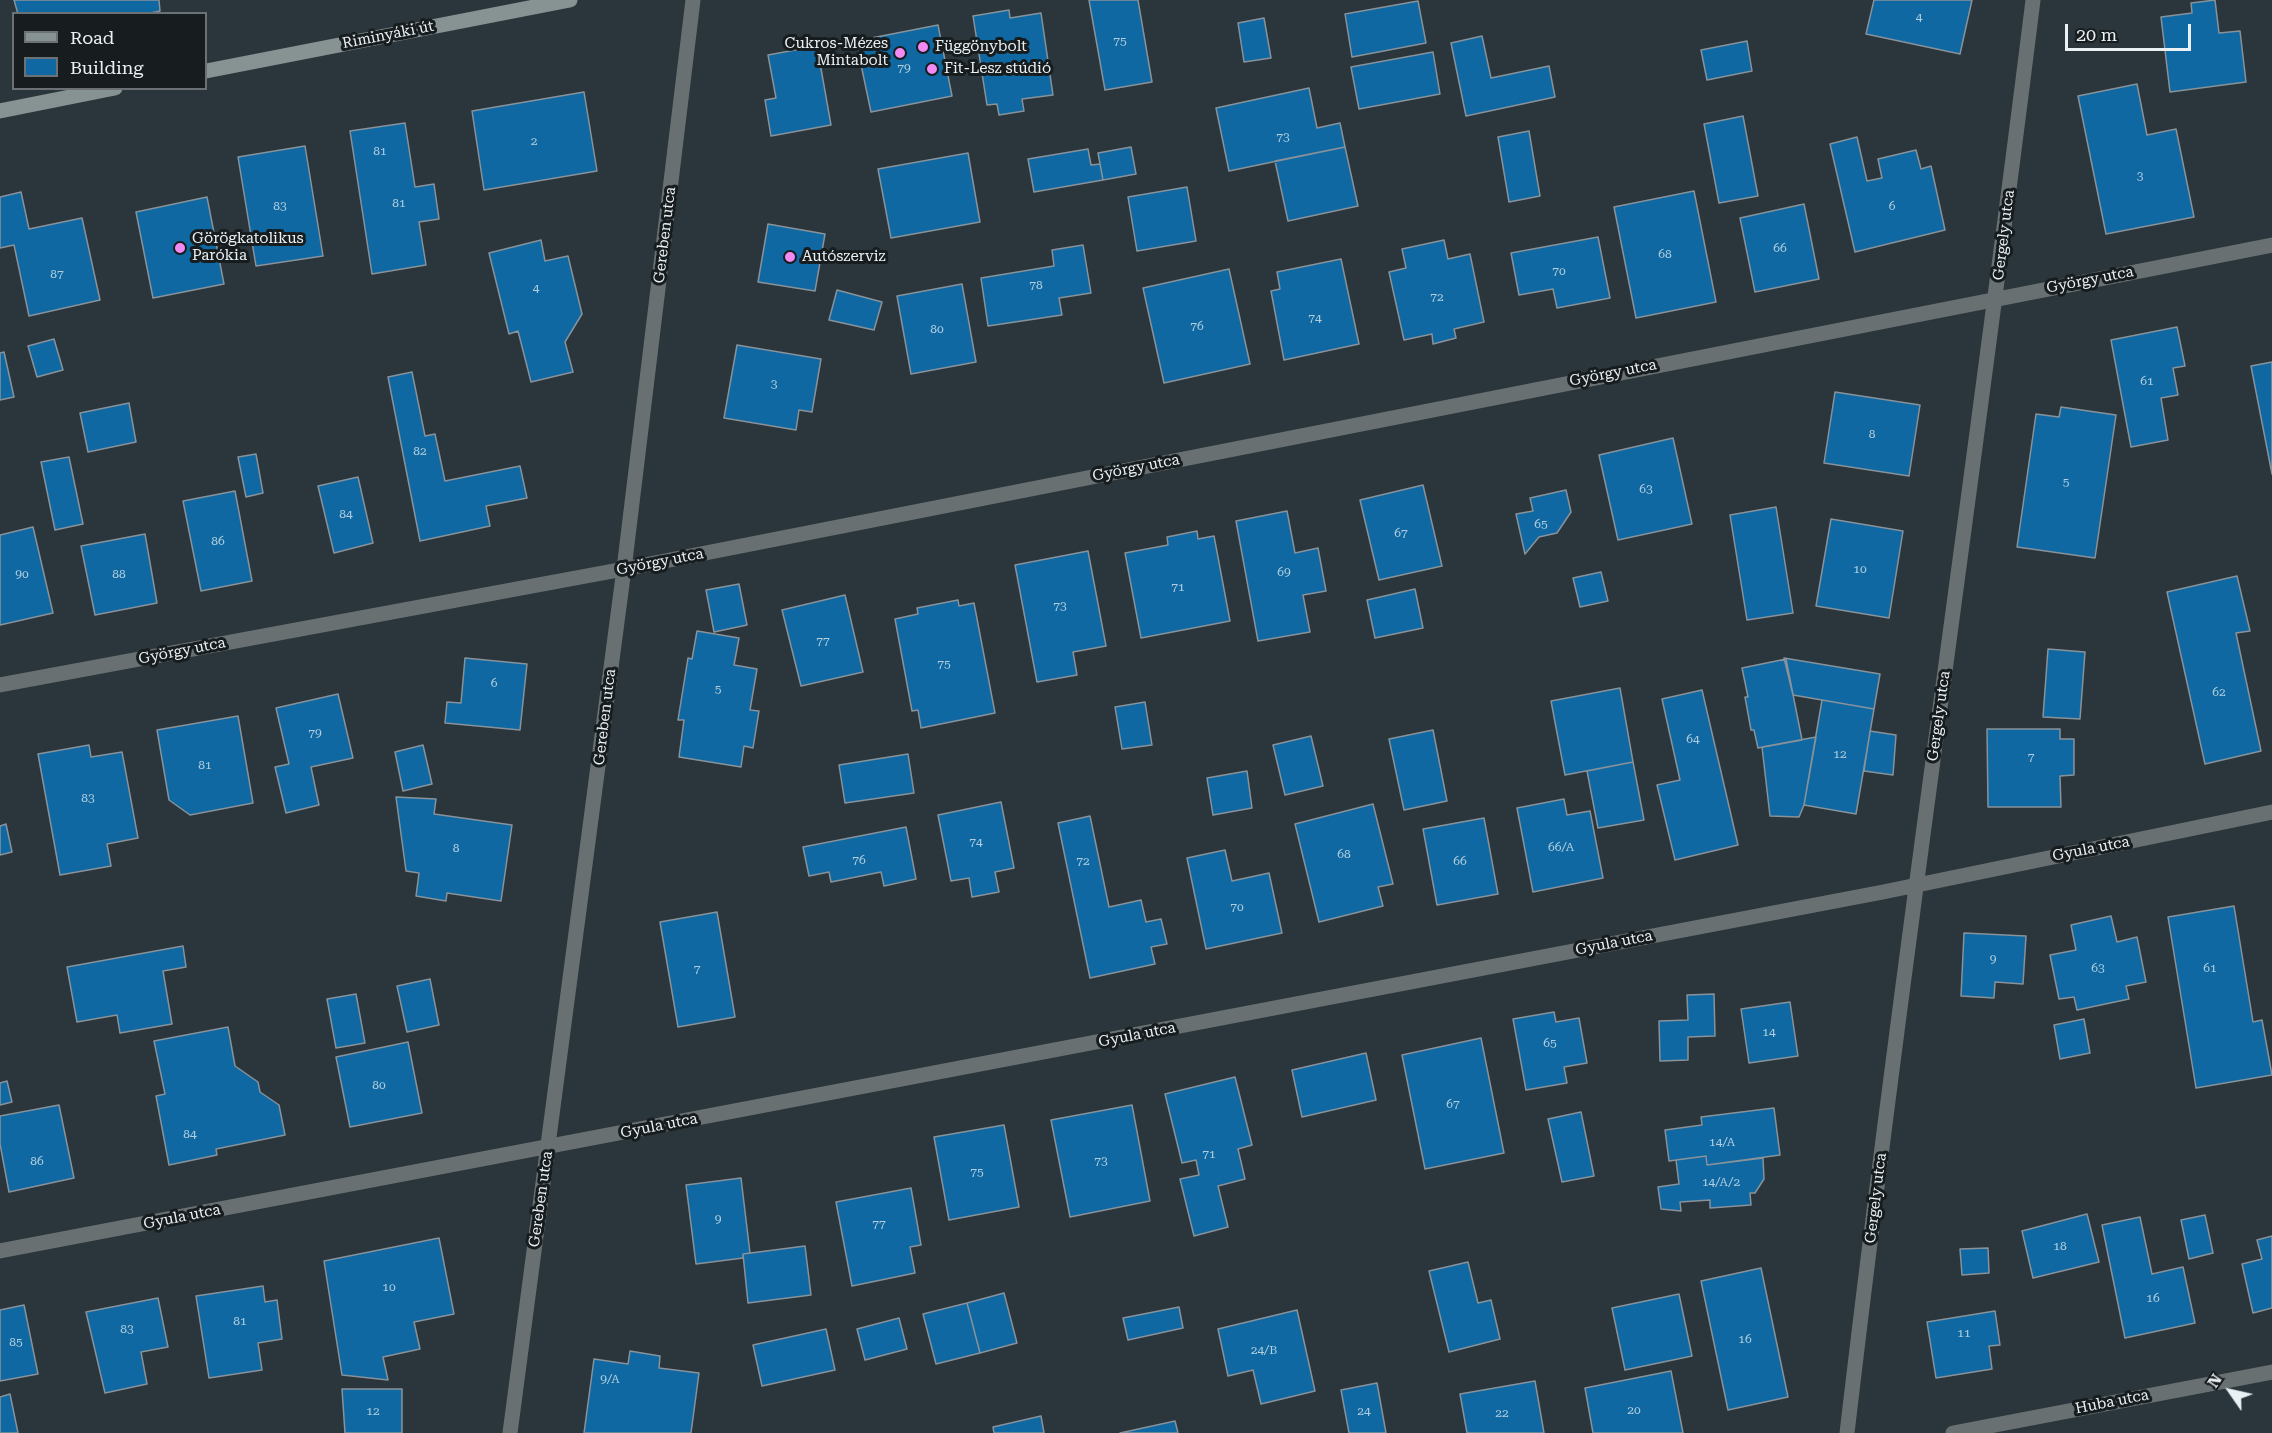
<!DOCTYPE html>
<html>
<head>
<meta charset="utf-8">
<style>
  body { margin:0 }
  #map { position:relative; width:2272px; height:1433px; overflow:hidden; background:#2a363b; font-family:"Roboto Serif",serif }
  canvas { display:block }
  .legend { position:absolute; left:12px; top:12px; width:195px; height:78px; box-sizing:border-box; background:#171c1e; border:2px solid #6b7174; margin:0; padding:8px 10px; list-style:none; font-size:18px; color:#eaf1f4 }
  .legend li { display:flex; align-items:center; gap:12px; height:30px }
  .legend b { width:30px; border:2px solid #6b7174 }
  .north { position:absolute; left:2200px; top:1361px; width:60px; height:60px; -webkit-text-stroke:4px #171c1e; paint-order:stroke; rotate:304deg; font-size:16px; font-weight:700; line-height:24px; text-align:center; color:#eaf1f4 }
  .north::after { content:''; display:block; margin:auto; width:21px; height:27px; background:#eaf1f4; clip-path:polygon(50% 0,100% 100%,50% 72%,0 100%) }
  .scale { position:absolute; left:2065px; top:24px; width:126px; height:27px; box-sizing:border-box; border:3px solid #eaf1f4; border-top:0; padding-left:8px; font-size:18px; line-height:21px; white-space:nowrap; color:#eaf1f4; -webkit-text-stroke:4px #171c1e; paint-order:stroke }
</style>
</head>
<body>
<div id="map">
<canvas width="2272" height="1433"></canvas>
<ul class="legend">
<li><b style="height:8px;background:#879293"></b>Road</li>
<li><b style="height:16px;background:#0f68a1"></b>Building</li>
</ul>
<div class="north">N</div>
<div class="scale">20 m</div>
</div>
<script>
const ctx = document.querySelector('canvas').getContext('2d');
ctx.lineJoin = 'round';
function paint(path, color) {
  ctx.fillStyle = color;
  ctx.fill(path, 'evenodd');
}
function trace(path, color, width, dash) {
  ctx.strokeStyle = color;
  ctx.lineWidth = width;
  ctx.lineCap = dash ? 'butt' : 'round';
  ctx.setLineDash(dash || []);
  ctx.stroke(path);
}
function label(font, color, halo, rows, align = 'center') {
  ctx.font = font + ' "Roboto Serif",serif';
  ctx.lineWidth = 6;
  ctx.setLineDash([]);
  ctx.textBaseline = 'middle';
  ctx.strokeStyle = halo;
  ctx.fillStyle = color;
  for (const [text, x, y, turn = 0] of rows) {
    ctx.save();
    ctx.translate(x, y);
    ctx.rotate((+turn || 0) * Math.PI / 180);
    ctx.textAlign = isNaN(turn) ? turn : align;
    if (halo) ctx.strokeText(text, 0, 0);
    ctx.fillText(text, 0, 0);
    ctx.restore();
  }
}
const building = new Path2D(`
  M 14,0 L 159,0 L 160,11 L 146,14 L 18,14 Z
  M 1089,0 L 1138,0 L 1152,82 L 1105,90 Z
  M 1874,0 L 1972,0 L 1960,54 L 1866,34 Z
  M 2215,0 L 2219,33 L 2240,31 L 2246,82 L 2170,92 L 2161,17 L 2192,13 L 2191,3 Z
  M 1418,1 L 1426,43 L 1352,57 L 1345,14 Z
  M 1009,10 L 1010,18 L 1041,13 L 1053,95 L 1022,99 L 1024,111 L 999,115 L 997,104 L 987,105 L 973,16 Z
  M 1264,18 L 1271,58 L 1244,62 L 1238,23 Z
  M 938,25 L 952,96 L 871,112 L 856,41 Z
  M 1482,36 L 1491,78 L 1549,66 L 1555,97 L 1466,116 L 1451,43 Z
  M 1747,41 L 1752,71 L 1707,80 L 1701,50 Z
  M 817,46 L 831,125 L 771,136 L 765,100 L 776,98 L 768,55 Z
  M 1433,52 L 1440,94 L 1359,109 L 1351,67 Z
  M 2137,84 L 2147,135 L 2176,129 L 2194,217 L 2106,234 L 2078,96 Z
  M 1309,88 L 1317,128 L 1340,123 L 1345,147 L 1229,171 L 1216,108 Z
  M 584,92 L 597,171 L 484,190 L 472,111 Z
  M 1743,116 L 1758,196 L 1719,203 L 1704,124 Z
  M 405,123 L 415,187 L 434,184 L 439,219 L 419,222 L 426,265 L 372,274 L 350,131 Z
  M 1529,131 L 1540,196 L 1509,202 L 1498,137 Z
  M 1857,137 L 1867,181 L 1882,178 L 1878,159 L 1916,150 L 1921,169 L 1931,166 L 1945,230 L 1855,252 L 1830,144 Z
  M 305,146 L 323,256 L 256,266 L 238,157 Z
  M 1131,147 L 1136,174 L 1103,180 L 1098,153 Z
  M 1345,147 L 1358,206 L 1288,221 L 1275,161 Z
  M 1088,149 L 1091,165 L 1100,164 L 1103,180 L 1034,192 L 1028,159 Z
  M 968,153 L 980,222 L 891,238 L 878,169 Z
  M 1187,187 L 1196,241 L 1137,251 L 1128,197 Z
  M 1694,191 L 1716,302 L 1636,318 L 1614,207 Z
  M 21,192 L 29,229 L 82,218 L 100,300 L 29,316 L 14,245 L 0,248 L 0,197 Z
  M 207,197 L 224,284 L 153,298 L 136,212 Z
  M 1804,204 L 1819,279 L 1755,292 L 1740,218 Z
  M 768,224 L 825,234 L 815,291 L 758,282 Z
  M 1598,237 L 1610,298 L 1557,308 L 1553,289 L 1519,295 L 1511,253 Z
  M 541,240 L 545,261 L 568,256 L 582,314 L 565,342 L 573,372 L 531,382 L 518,331 L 509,334 L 489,253 Z
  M 1444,240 L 1448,259 L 1470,254 L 1484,322 L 1454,329 L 1456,338 L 1433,344 L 1432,334 L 1404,340 L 1389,272 L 1406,268 L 1402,249 Z
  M 1083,245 L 1091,293 L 1059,298 L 1062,315 L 988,326 L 981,278 L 1054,266 L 1052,250 Z
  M 1341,259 L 1359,344 L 1284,360 L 1271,291 L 1280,289 L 1277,272 Z
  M 1229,269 L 1250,364 L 1164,383 L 1143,288 Z
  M 962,284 L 976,362 L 911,374 L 897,296 Z
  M 837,290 L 882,302 L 874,330 L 829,320 Z
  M 2177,327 L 2185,366 L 2173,368 L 2178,395 L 2161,398 L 2168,440 L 2131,447 L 2111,340 Z
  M 54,339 L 63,370 L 37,377 L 28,346 Z
  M 737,345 L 821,359 L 812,412 L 799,410 L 796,430 L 724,418 Z
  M 4,352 L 14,397 L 0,400 L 0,353 Z
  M 2272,362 L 2272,474 L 2251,366 Z
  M 412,372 L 425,436 L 435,434 L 445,481 L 520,466 L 527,498 L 486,506 L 490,526 L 420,541 L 388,377 Z
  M 1835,392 L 1920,405 L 1909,476 L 1824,463 Z
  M 129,403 L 136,442 L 88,452 L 80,413 Z
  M 2061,407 L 2116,415 L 2095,558 L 2017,547 L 2036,414 L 2059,417 Z
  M 1673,438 L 1692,524 L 1618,540 L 1599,455 Z
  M 256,454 L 263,493 L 246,497 L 238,457 Z
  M 69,457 L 83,524 L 55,530 L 41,462 Z
  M 358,477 L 373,543 L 334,553 L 318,486 Z
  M 1423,485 L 1442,566 L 1379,580 L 1360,500 Z
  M 1566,490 L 1571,512 L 1557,533 L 1539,537 L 1525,554 L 1516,514 L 1533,511 L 1530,498 Z
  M 235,491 L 252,581 L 201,591 L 183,501 Z
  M 1776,507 L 1793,613 L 1747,620 L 1730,515 Z
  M 1287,511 L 1295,553 L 1318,548 L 1326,591 L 1303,595 L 1310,632 L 1258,641 L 1236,521 Z
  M 1831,519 L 1903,531 L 1889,618 L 1816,606 Z
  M 33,527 L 53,613 L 0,625 L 0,535 Z
  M 1197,531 L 1198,539 L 1214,536 L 1230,621 L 1141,638 L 1125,553 L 1168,545 L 1167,537 Z
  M 145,534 L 157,603 L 95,615 L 81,546 Z
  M 1088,551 L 1106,646 L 1073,652 L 1077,675 L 1037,682 L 1015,565 Z
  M 1601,572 L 1608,601 L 1580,607 L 1573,578 Z
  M 2237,576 L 2250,631 L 2236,633 L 2261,751 L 2205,764 L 2167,592 Z
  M 739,584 L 747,625 L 714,632 L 706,590 Z
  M 1415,589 L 1423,628 L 1375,638 L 1367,600 Z
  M 845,595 L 863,672 L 801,686 L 782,610 Z
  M 958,600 L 959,606 L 974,603 L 995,713 L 921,728 L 918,710 L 912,711 L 895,619 L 918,614 L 917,608 Z
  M 697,631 L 739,638 L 734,665 L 757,669 L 750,710 L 759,711 L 753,748 L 744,746 L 741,767 L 679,757 L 684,720 L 678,720 L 688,658 L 692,659 Z
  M 2048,649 L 2085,652 L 2080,719 L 2043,717 Z
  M 465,658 L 527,664 L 520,730 L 445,723 L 447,702 L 461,703 Z
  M 1784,658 L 1880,674 L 1874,709 L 1793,695 Z
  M 1786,659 L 1802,740 L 1758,748 L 1754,730 L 1751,730 L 1745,697 L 1748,697 L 1742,668 Z
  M 1620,688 L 1633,762 L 1565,775 L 1551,701 Z
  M 1702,690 L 1738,845 L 1675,860 L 1657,785 L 1680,780 L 1662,699 Z
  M 338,694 L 353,758 L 311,767 L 319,805 L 286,813 L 275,767 L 289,764 L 276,708 Z
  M 1822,700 L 1874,709 L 1856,814 L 1804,805 Z
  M 1145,702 L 1152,745 L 1122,749 L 1115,707 Z
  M 238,716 L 253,803 L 190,815 L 169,800 L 157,730 Z
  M 1987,729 L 2060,729 L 2060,739 L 2074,739 L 2074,775 L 2060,776 L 2061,807 L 1988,807 Z
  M 1433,730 L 1447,801 L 1404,810 L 1389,739 Z
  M 1870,731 L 1896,735 L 1893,775 L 1864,771 Z
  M 1311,736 L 1323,786 L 1285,795 L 1273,745 Z
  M 1816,737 L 1804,805 L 1799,817 L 1770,816 L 1762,747 Z
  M 89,745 L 91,757 L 122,752 L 138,838 L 107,844 L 111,866 L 60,875 L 38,754 Z
  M 423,745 L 432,784 L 403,791 L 395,752 Z
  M 908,754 L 914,793 L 845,803 L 839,765 Z
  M 1633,762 L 1644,820 L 1598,828 L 1587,771 Z
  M 1247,771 L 1252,808 L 1213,815 L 1207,778 Z
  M 396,797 L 436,799 L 434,814 L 512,825 L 501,901 L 447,893 L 446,901 L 416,896 L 419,873 L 406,871 Z
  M 1564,799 L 1567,815 L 1590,811 L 1603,878 L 1533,892 L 1517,808 Z
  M 1001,802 L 1014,868 L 995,872 L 999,892 L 972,897 L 969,878 L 951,881 L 938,815 Z
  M 1373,804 L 1393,884 L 1378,887 L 1383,906 L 1319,922 L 1295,824 Z
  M 1090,816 L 1109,907 L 1141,900 L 1146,922 L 1161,919 L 1167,944 L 1151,947 L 1155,964 L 1090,978 L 1058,823 Z
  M 1484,818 L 1498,894 L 1437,905 L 1423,829 Z
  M 6,824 L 12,852 L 0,855 L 0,826 Z
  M 906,827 L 916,879 L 884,886 L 881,872 L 831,882 L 829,872 L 809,876 L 803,847 Z
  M 1225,850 L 1232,881 L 1269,873 L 1282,933 L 1206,949 L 1187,858 Z
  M 2234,906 L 2253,1022 L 2262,1020 L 2272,1075 L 2196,1088 L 2168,917 Z
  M 717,912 L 735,1017 L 678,1027 L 660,922 Z
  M 2111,916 L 2117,942 L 2137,937 L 2146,982 L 2126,986 L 2129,999 L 2077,1010 L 2074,997 L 2059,999 L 2050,955 L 2076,950 L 2071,925 Z
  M 1964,933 L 2026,936 L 2023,984 L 1995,982 L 1994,998 L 1961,996 Z
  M 183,946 L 186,967 L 163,971 L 172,1024 L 120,1033 L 117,1015 L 77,1022 L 67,967 Z
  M 430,979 L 439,1025 L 407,1032 L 397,986 Z
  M 356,994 L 365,1043 L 336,1048 L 327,999 Z
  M 1714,994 L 1715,1036 L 1688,1037 L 1688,1060 L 1660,1061 L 1659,1021 L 1688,1020 L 1687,995 Z
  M 1790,1002 L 1798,1056 L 1749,1063 L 1741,1009 Z
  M 1554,1012 L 1556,1022 L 1579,1018 L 1587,1063 L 1564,1067 L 1567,1083 L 1526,1090 L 1513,1019 Z
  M 2084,1019 L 2090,1053 L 2060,1059 L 2054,1025 Z
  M 228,1027 L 235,1066 L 258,1082 L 260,1092 L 279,1105 L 285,1135 L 216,1149 L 217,1155 L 169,1165 L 156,1096 L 165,1094 L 154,1041 Z
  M 1481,1038 L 1504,1153 L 1425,1169 L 1402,1055 Z
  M 408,1042 L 422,1113 L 350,1127 L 336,1057 Z
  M 1366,1053 L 1376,1100 L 1302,1117 L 1292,1070 Z
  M 1235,1077 L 1252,1145 L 1238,1149 L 1245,1179 L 1218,1186 L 1228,1227 L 1194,1236 L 1180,1179 L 1199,1175 L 1196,1160 L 1182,1163 L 1165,1094 Z
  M 7,1081 L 12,1102 L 0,1105 L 0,1083 Z
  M 59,1105 L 74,1178 L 9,1192 L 0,1144 L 0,1116 Z
  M 1132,1105 L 1150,1201 L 1070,1217 L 1051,1120 Z
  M 1774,1108 L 1780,1155 L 1707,1165 L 1706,1156 L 1669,1161 L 1665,1130 L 1702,1125 L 1701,1117 Z
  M 1581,1112 L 1594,1176 L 1562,1182 L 1548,1119 Z
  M 1004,1125 L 1019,1207 L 949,1220 L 934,1137 Z
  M 1706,1156 L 1707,1165 L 1763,1158 L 1764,1179 L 1755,1193 L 1750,1193 L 1751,1205 L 1710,1208 L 1710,1200 L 1680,1202 L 1681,1211 L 1661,1209 L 1658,1187 L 1679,1184 L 1676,1160 Z
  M 741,1178 L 750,1253 L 743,1254 L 743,1258 L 696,1264 L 686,1185 Z
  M 911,1188 L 921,1245 L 910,1247 L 915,1273 L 852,1286 L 836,1202 Z
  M 2087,1214 L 2099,1262 L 2033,1278 L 2022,1231 Z
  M 2205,1215 L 2213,1253 L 2189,1259 L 2181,1220 Z
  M 2140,1217 L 2152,1274 L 2183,1267 L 2195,1323 L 2125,1338 L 2102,1225 Z
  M 2272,1236 L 2272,1308 L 2253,1313 L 2242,1264 L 2262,1259 L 2257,1240 Z
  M 439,1238 L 454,1314 L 414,1322 L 420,1349 L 383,1357 L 388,1380 L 342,1375 L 324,1261 Z
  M 805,1246 L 811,1295 L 748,1303 L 743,1254 Z
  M 1988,1248 L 1989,1273 L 1962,1275 L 1960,1249 Z
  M 1468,1262 L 1478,1303 L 1491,1300 L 1500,1339 L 1449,1352 L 1429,1271 Z
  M 1761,1268 L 1788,1397 L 1728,1410 L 1701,1281 Z
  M 263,1286 L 265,1302 L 277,1300 L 282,1339 L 258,1343 L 262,1370 L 209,1378 L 196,1296 Z
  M 1004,1293 L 1017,1343 L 980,1353 L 967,1303 Z
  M 1679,1294 L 1692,1356 L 1625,1370 L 1612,1308 Z
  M 158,1298 L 168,1347 L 141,1352 L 147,1384 L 105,1393 L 86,1312 Z
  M 967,1303 L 980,1353 L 936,1364 L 923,1314 Z
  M 24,1305 L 38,1374 L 0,1381 L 0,1310 Z
  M 1179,1307 L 1183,1328 L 1128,1340 L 1123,1318 Z
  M 1297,1310 L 1315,1391 L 1261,1404 L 1253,1370 L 1228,1376 L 1218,1329 Z
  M 1995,1311 L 2000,1345 L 1989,1346 L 1992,1369 L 1936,1378 L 1927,1322 Z
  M 899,1318 L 907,1349 L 865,1360 L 857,1329 Z
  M 826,1329 L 835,1370 L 762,1386 L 753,1345 Z
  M 630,1351 L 660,1356 L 659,1368 L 699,1373 L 691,1433 L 584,1433 L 594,1359 L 628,1364 Z
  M 1671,1371 L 1683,1433 L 1593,1433 L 1585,1388 Z
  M 1535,1381 L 1544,1433 L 1467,1433 L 1460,1394 Z
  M 1377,1383 L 1386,1433 L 1349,1433 L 1341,1390 Z
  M 342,1389 L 402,1389 L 402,1433 L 345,1433 Z
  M 10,1394 L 18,1433 L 0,1433 L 0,1397 Z
  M 1041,1416 L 1044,1433 L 994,1433 L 993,1427 Z
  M 1175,1421 L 1178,1433 L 1120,1433 Z`);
paint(building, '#0f68a1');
trace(building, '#88929b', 1.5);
trace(new Path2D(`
  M 0,685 L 624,569 L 2272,245
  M 0,1251 L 1883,892 L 2272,812
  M 510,1433 L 624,569 L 693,0
  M 1847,1433 C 1903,955 1974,478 2033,0
  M 1953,1433 L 2272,1372`), '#697071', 15);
trace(new Path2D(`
  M 206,71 L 570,0
  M 0,111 L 115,88`), '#879293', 15);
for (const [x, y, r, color] of [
  [923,47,6,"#f28af3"],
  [900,53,6,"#f28af3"],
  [932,69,6,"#f28af3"],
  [180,248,6,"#f28af3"],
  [790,257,6,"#f28af3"]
]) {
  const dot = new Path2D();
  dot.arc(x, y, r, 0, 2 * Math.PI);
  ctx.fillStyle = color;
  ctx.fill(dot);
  trace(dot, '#171c1e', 2);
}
label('12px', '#b3cfdf', null, [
  ["4",1919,17],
  ["75",1120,41],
  ["79",904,68],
  ["73",1283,137],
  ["2",534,141],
  ["81",380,151],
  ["3",2140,176],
  ["81",399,203],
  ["83",280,206],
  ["6",1892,206],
  ["66",1780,248],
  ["68",1665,254],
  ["70",1559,271],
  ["87",57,274],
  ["78",1036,285],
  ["4",536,288],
  ["72",1437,297],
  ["74",1315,318],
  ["76",1197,326],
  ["80",937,329],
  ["61",2147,381],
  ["3",774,384],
  ["8",1872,434],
  ["82",420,451],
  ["5",2066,482],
  ["63",1646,489],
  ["84",346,514],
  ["65",1541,524],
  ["67",1401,533],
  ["86",218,541],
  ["10",1860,569],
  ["69",1284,572],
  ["90",22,574],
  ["88",119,574],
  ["71",1178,587],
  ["73",1060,606],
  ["77",823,641],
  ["75",944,664],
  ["6",494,683],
  ["5",718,689],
  ["62",2219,692],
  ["79",315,733],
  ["64",1693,739],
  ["12",1840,754],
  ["7",2031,757],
  ["81",205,765],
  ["83",88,798],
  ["74",976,842],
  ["66/A",1561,847],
  ["8",456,848],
  ["68",1344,854],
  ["76",859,860],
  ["72",1083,861],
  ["66",1460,861],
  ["70",1237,907],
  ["9",1993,959],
  ["63",2098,968],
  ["61",2210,968],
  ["7",697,969],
  ["14",1769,1032],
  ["65",1550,1043],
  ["80",379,1085],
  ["67",1453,1104],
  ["84",190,1134],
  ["14/A",1722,1142],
  ["71",1209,1154],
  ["86",37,1161],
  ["73",1101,1161],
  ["75",977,1172],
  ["14/A/2",1721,1182],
  ["9",718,1219],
  ["77",879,1224],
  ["18",2060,1246],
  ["10",389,1287],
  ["16",2153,1298],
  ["81",240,1321],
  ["83",127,1329],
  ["11",1964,1333],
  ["16",1745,1339],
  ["85",16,1342],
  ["24/B",1264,1350],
  ["9/A",610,1379],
  ["20",1634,1410],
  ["12",373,1411],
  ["24",1364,1411],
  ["22",1502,1413]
]);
label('15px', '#eaf1f4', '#171c1e', [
  ["Riminyáki út",388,35,-11],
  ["Gereben utca",665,235,-83],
  ["Gergely utca",2004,235,-83],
  ["György utca",2090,280,-11],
  ["György utca",1613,373,-11],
  ["György utca",1136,468,-11],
  ["György utca",660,562,-11],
  ["György utca",182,651,-11],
  ["Gergely utca",1939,716,-82],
  ["Gereben utca",605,717,-83],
  ["Gyula utca",2091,849,-11],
  ["Gyula utca",1614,943,-11],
  ["Gyula utca",1137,1035,-11],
  ["Gyula utca",659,1126,-11],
  ["Gergely utca",1876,1198,-83],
  ["Gereben utca",541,1199,-82],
  ["Gyula utca",182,1217,-11],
  ["Huba utca",2112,1402,-11]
]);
label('15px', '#eaf1f4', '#171c1e', [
  ["Cukros-Mézes",888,44,"right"],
  ["Mintabolt",888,61,"right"],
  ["Függönybolt",935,47],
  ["Fit-Lesz stúdió",944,69],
  ["Görögkatolikus",192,239],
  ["Parókia",192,256],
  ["Autószerviz",802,257]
], 'left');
</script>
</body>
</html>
